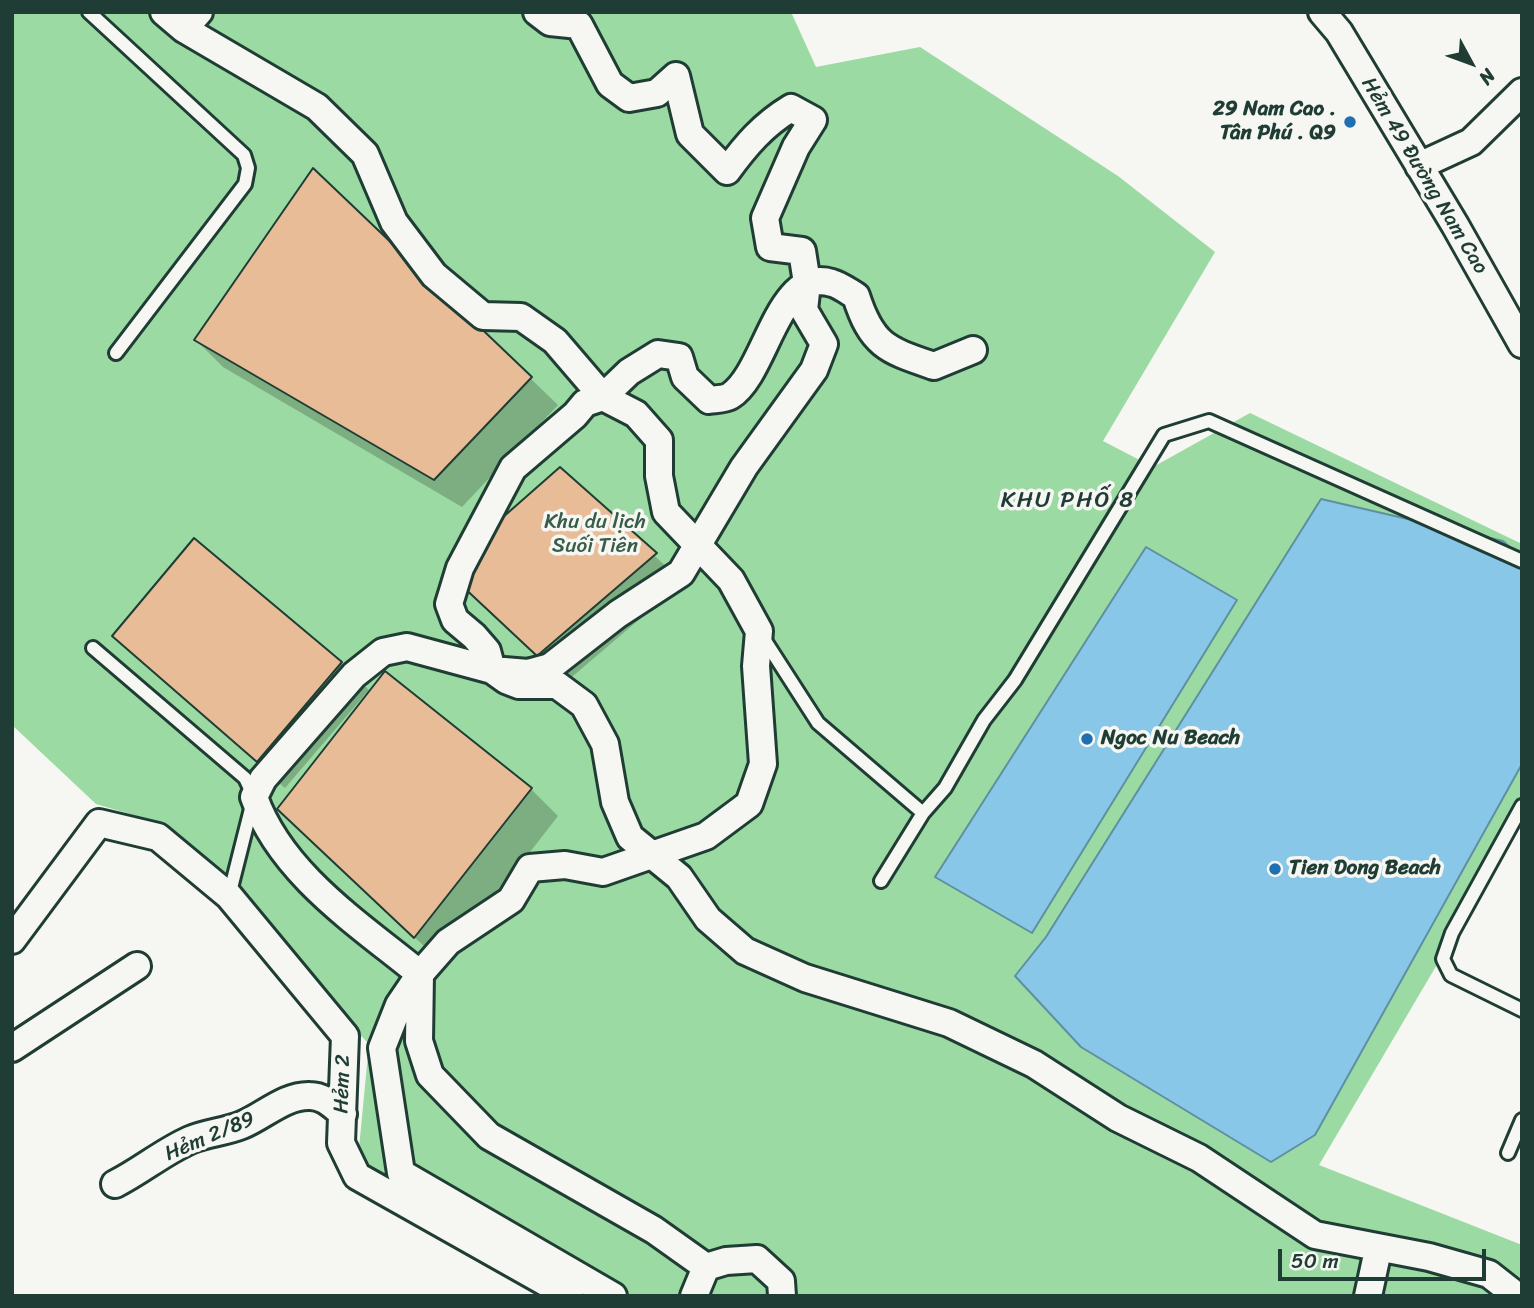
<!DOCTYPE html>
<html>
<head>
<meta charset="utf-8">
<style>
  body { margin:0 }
  #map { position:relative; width:1534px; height:1308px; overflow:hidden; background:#f6f6f2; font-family:Sriracha,sans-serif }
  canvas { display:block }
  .frame { position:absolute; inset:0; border:14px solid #1f3d34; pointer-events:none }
  .north { position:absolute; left:1436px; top:28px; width:70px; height:70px; -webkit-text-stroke:5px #f6f6f2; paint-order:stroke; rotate:131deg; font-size:19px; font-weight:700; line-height:28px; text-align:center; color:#1f3d34 }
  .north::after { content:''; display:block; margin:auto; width:24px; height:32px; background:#1f3d34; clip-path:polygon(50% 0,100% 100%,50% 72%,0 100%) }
  .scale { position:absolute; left:1278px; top:1249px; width:208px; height:32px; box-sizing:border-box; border:4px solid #1f3d34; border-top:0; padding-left:9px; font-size:21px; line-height:24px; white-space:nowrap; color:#1f3d34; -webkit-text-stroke:5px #f6f6f2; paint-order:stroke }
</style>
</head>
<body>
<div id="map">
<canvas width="1534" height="1308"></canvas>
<div class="frame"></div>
<div class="north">N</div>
<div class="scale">50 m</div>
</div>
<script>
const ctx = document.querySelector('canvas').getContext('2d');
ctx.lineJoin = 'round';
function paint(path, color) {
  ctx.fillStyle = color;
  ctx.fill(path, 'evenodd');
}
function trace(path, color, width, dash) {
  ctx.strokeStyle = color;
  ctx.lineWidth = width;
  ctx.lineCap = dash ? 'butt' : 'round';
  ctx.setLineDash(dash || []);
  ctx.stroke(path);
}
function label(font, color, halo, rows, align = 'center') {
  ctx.font = font + ' Sriracha,sans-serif';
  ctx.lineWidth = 7;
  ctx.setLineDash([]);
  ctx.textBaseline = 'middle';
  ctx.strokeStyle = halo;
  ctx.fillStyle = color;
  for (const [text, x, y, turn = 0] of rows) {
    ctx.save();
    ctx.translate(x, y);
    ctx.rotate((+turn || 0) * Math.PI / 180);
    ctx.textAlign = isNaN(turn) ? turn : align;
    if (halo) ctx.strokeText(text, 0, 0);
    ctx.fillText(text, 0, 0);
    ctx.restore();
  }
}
paint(new Path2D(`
  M 12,12 L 791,12 L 816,67 L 920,47 L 1118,176 L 1215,252 L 1103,441 L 1153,467 L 1250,413 L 1522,544 L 1522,820 L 1319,1165 L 1522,1245 L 1522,1296 L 584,1296 L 357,1169 L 369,1044 L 241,913 L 160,823 L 96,804 L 12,725 Z`), '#9bdaa3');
const water = new Path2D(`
  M 1321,499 L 1503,541 L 1522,558 L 1522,764 L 1315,1135 L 1271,1162 L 1081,1047 L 1015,976 L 1046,937 Z
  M 1146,547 L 1237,600 L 1032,933 L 935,877 Z`);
paint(water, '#88c7e8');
trace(water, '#5e90a0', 2);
paint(new Path2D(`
  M 196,340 L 530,378 L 558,405 L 462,507 L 223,367 Z
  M 560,469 L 683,582 L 566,682 L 474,596 Z
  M 195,540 L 341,663 L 369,690 L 285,788 L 114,636 Z
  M 531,789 L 558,816 L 443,964 L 307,836 Z`), '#0003');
const building = new Path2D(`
  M 313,168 L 532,377 L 434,480 L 194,340 Z
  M 560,467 L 657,553 L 537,656 L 444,569 Z
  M 194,538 L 342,662 L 257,762 L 112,636 Z
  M 385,671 L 532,788 L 414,938 L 277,809 Z`);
paint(building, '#e7bc97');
trace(building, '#1f3d34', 2);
const lane = new Path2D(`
  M 89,12 L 244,155 L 248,168 L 245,184 L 116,353
  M 762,636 L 818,723 L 923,813
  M 93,648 L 245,778 L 254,797 L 229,896
  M 1522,806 L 1452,933 L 1443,959 L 1451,975 L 1522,1010
  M 881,881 L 923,813 L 945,788 L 984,720 L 1015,680 L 1164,435 L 1209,421 L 1522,561
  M 1508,1153 L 1522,1120`);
const street = new Path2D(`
  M 164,12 L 184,29 L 199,12
  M 537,12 L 550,22 L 579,25 L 610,84 L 629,98 L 657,93 L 676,76 L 690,134 L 727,171 C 746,145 763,125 791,108 L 813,120 L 796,147 L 765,218 L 770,247 L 802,251 L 807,283 L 804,310 L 824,344 L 814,370 L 744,467 L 681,573 L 618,614 L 550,667 L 528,673 L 492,670 L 407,647 L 383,652 L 354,675 L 263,779 L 254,797 C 281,874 359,924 420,974 L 399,1005 L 382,1048 L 401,1173 L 613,1296
  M 1322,12 L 1339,32 L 1455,225 L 1522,344
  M 184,29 L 317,107 L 365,154 L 394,222 L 434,275 L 483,316 L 521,317 L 555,341 L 603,397 L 636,414 L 659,440 L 659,476 L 666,512 L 731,580 L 759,631 L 756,666 L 763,764 L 749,804 L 706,836 L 603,872 L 565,865 L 530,868 L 511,900 L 448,942 L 420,974 L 419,1041 L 430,1075 L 489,1136 L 654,1230 L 706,1267
  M 1419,166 L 1471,142 L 1522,92
  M 973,350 L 934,366 C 887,350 872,346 856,296 C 849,292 840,285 832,283 C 777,266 767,373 730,396 C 725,399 716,399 709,400 L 685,377 L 679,357 L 658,354 L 629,372 L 603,397 L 585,403 L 575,415 L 513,468 L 460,568 L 449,604 L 455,620 L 474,636 L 487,651 L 492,670 L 506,680 L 519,685 L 557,685 L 584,705 L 605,744 L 615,802 L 630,837 L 679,877 L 708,919 L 745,951 L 805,978 L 949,1023 L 1034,1064 L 1118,1118 L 1199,1158 L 1315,1235 L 1429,1257 L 1489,1274 L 1517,1296
  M 12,940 L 99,823 L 158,837 L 229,896 L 345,1036 L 341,1143 L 357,1176 L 570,1296
  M 12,1048 L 137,966
  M 115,1184 C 141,1171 163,1152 190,1140 C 206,1133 225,1132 242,1125 C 264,1116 285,1095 310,1096 C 324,1096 333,1106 343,1114
  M 694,1296 L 706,1267 L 726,1261 L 757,1259 L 781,1281 L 782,1296
  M 1368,1296 L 1378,1250`);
trace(lane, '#1f3d34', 18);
trace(street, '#1f3d34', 32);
trace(lane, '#f6f6f2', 12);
trace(street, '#f6f6f2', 26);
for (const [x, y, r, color] of [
  [1350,122,7,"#1f6fb2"],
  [1087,739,7,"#1f6fb2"],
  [1275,869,7,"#1f6fb2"]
]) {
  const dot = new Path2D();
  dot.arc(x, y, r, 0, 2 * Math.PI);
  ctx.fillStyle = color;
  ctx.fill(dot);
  trace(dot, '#f6f6f2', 2.5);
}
label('bold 21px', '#1f3d34', '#f6f6f2', [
  ["29 Nam Cao .",1336,110,"right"],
  ["Tân Phú . Q9",1336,134,"right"],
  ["Ngoc Nu Beach",1101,739],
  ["Tien Dong Beach",1289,869]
], 'left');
label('21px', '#1f3d34', '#f6f6f2', [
  ["Hẻm 49 Đường Nam Cao",1424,176,59],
  ["Hẻm 2",343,1084,-88],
  ["Hẻm 2/89",210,1137,-23]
]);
label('21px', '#385c4a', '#f6f6f2', [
  ["Khu du lịch",595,523],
  ["Suối Tiên",595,547]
]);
ctx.letterSpacing = '2px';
label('23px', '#1f3d34', '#f6f6f2', [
  ["KHU PHỐ 8",1068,501]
]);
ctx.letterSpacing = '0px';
</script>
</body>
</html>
